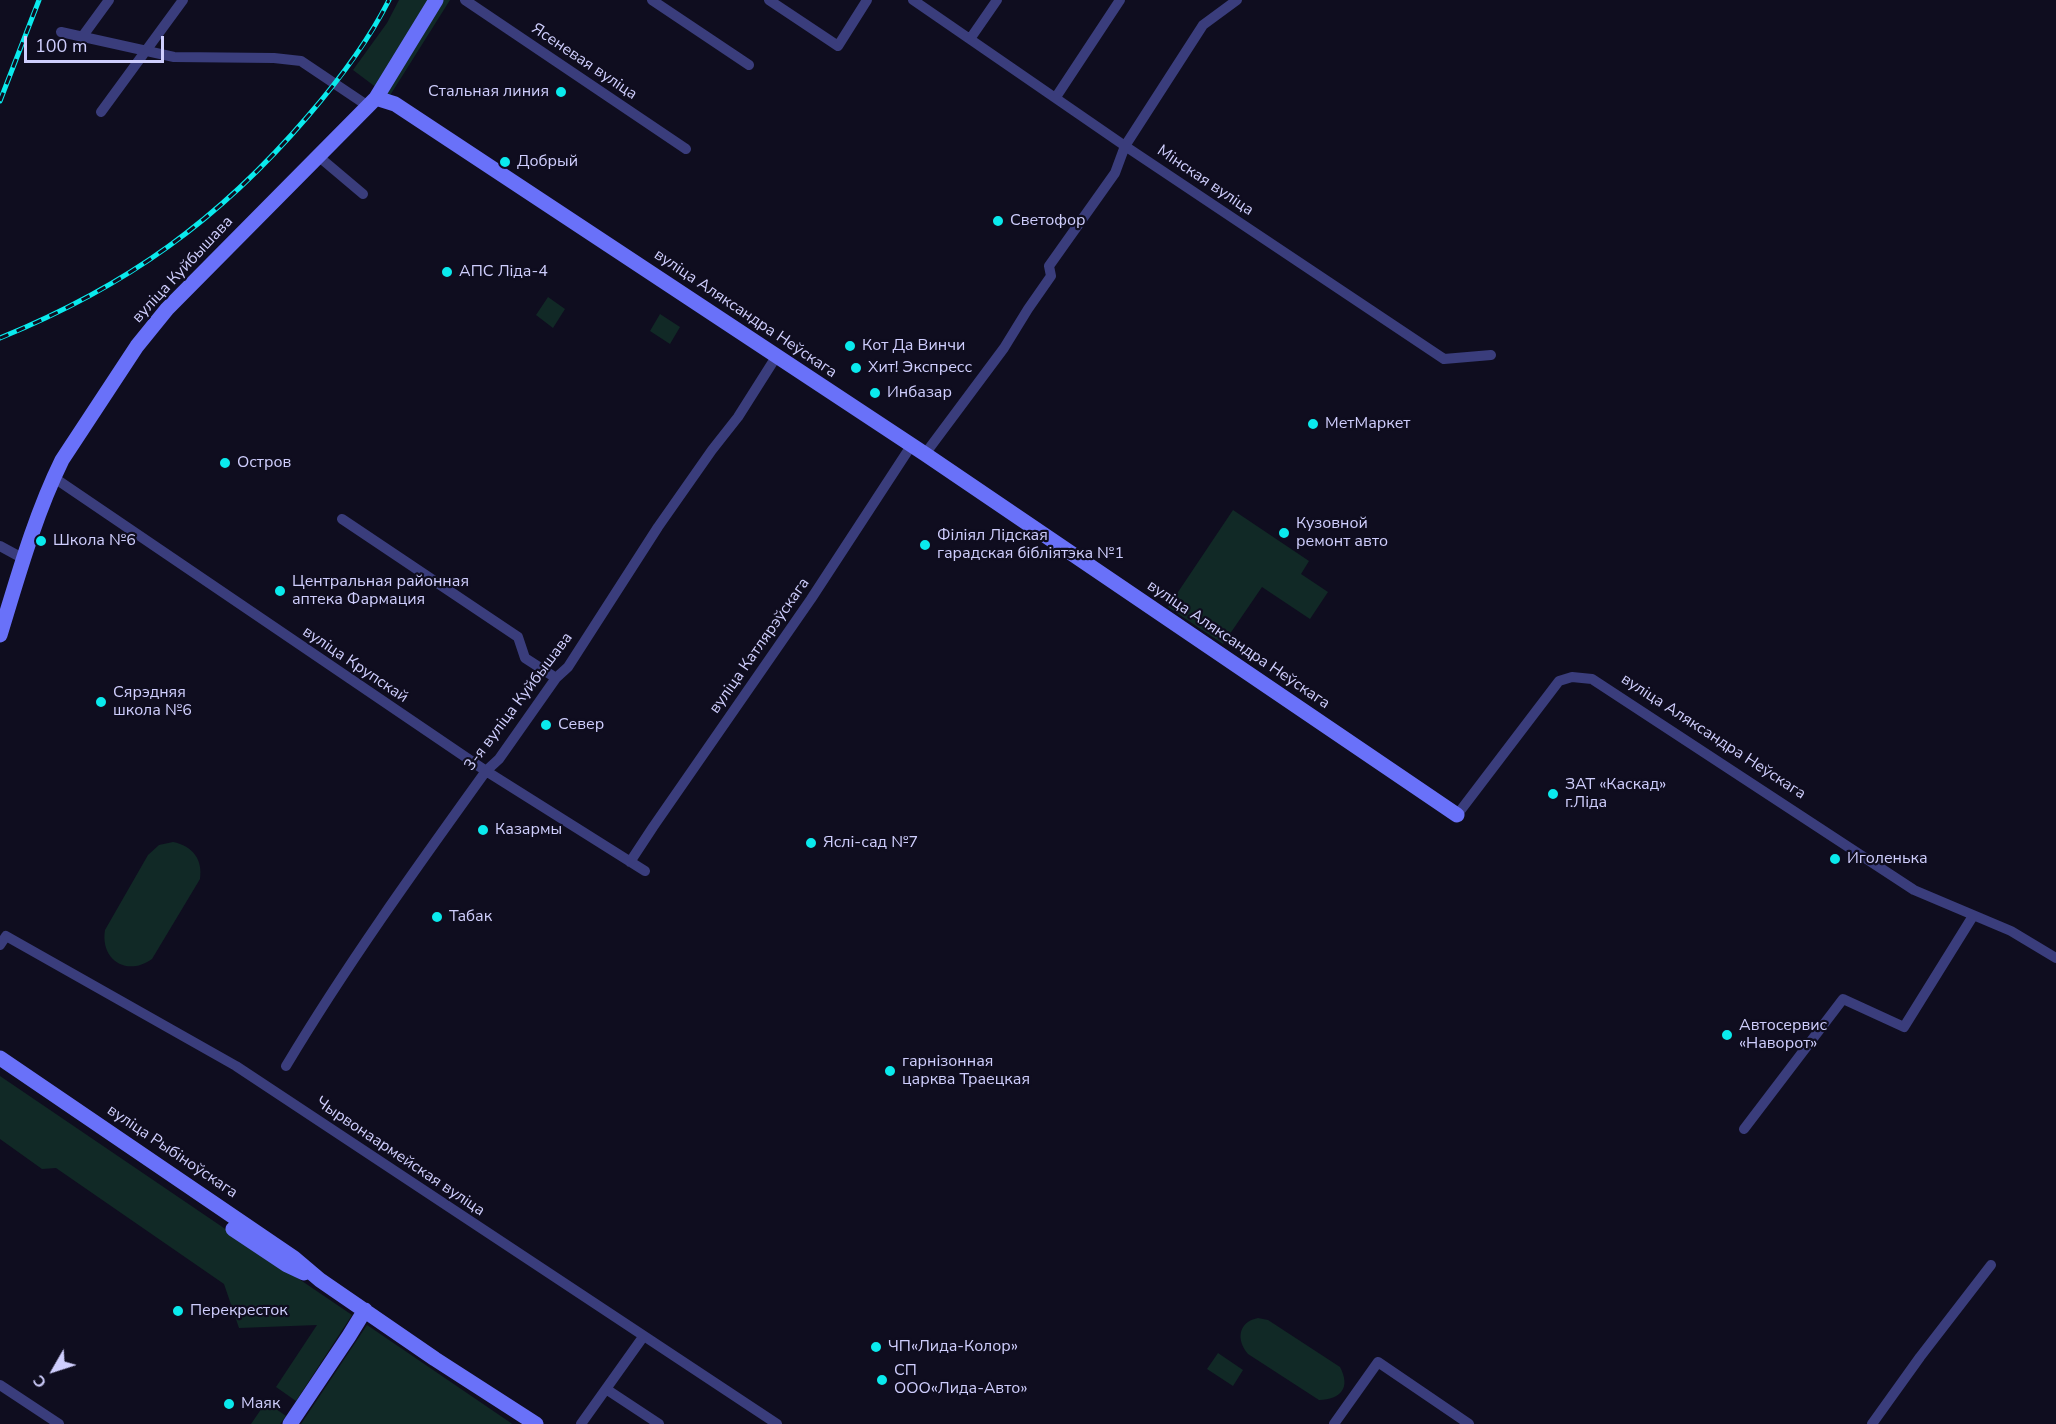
<!DOCTYPE html>
<html>
<head>
<meta charset="utf-8">
<style>
  body { margin:0 }
  #map { position:relative; width:2056px; height:1424px; overflow:hidden; background:#0f0d1f; font-family:"Nunito Sans",sans-serif }
  canvas { display:block }
  .north { position:absolute; left:24px; top:1340px; width:60px; height:60px; -webkit-text-stroke:4px #0f0d1f; paint-order:stroke; rotate:231deg; font-size:16px; font-weight:700; line-height:24px; text-align:center; color:#cfcefd }
  .north::after { content:''; display:block; margin:auto; width:21px; height:27px; background:#cfcefd; clip-path:polygon(50% 0,100% 100%,50% 72%,0 100%) }
  .scale { position:absolute; left:24px; top:36px; width:140px; height:27px; box-sizing:border-box; border:3px solid #cfcefd; border-top:0; padding-left:8px; font-size:18px; line-height:21px; white-space:nowrap; color:#cfcefd; -webkit-text-stroke:4px #0f0d1f; paint-order:stroke }
</style>
</head>
<body>
<div id="map">
<canvas width="2056" height="1424"></canvas>
<div class="north">С</div>
<div class="scale">100 m</div>
</div>
<script>
const ctx = document.querySelector('canvas').getContext('2d');
ctx.lineJoin = 'round';
function paint(path, color) {
  ctx.fillStyle = color;
  ctx.fill(path, 'evenodd');
}
function trace(path, color, width, dash) {
  ctx.strokeStyle = color;
  ctx.lineWidth = width;
  ctx.lineCap = dash ? 'butt' : 'round';
  ctx.setLineDash(dash || []);
  ctx.stroke(path);
}
function label(font, color, halo, rows, align = 'center') {
  ctx.font = font + ' "Nunito Sans",sans-serif';
  ctx.lineWidth = 4.5;
  ctx.setLineDash([]);
  ctx.textBaseline = 'middle';
  ctx.strokeStyle = halo;
  ctx.fillStyle = color;
  for (const [text, x, y, turn = 0] of rows) {
    ctx.save();
    ctx.translate(x, y);
    ctx.rotate((+turn || 0) * Math.PI / 180);
    ctx.textAlign = isNaN(turn) ? turn : align;
    if (halo) ctx.strokeText(text, 0, 0);
    ctx.fillText(text, 0, 0);
    ctx.restore();
  }
}
paint(new Path2D(`
  M 399,0 L 450,0 L 389,97 L 353,70 L 387,23 Z
  M 548,297 L 565,309 L 553,328 L 536,315 Z
  M 660,314 L 680,327 L 670,344 L 650,331 Z
  M 1233,510 L 1309,561 L 1301,574 L 1328,592 L 1310,619 L 1262,587 L 1223,644 L 1168,607 Z
  M 173,842 C 193,846 203,860 200,879 L 152,959 C 127,977 100,960 105,930 L 148,855 L 159,845 Z
  M 0,1076 L 352,1315 L 296,1401 L 276,1387 L 317,1325 L 239,1328 L 224,1284 L 56,1168 L 42,1169 L 0,1139 Z
  M 1258,1318 L 1268,1320 L 1340,1367 C 1351,1388 1341,1399 1319,1400 L 1248,1354 C 1236,1340 1238,1322 1258,1318 Z
  M 367,1325 L 511,1423 L 512,1424 L 301,1424 Z
  M 1218,1353 L 1243,1370 L 1233,1386 L 1207,1369 Z
  M 266,1402 L 286,1416 L 280,1424 L 251,1424 Z`), '#112926');
trace(new Path2D(`
  M 465,0 L 686,149
  M 652,0 L 749,65
  M 769,0 L 838,46 L 867,0
  M 913,0 L 1125,146 L 1444,359 L 1491,355
  M 61,32 L 174,57 L 274,58 L 301,61 L 368,106
  M 82,37 L 109,0
  M 970,39 L 997,0
  M 1056,97 L 1120,0
  M 101,112 L 183,0
  M 318,156 L 363,194
  M 925,454 L 1004,348 L 1028,309 L 1051,276 L 1049,266 L 1115,173 L 1125,146 L 1203,25 L 1237,0
  M 53,477 L 486,771 L 645,871
  M 342,519 L 518,637 L 525,658 L 556,678
  M 0,546 L 24,559
  M 1457,815 L 1559,681 L 1572,677 L 1592,679 L 1914,890 L 2011,931 L 2056,958
  M 630,862 L 653,827 L 811,599 L 911,446
  M 0,945 L 6,936 L 236,1066 L 777,1424
  M 286,1066 C 347,964 417,867 486,771 L 499,759 L 556,678 L 568,667 L 658,527 L 712,450 L 738,417 L 776,357
  M 1744,1129 L 1843,999 L 1904,1027 L 1973,916
  M 0,1385 L 59,1424
  M 606,1389 L 659,1424
  M 581,1424 L 643,1337
  M 1334,1424 L 1378,1362 L 1469,1424
  M 1872,1424 L 1920,1357 L 1991,1265`), '#3a3d7c', 10);
trace(new Path2D(`
  M 376,98 L 395,104 L 925,454 L 1457,815
  M 0,635 C 18,576 35,515 62,460 L 137,346 L 167,309 L 376,98 L 436,0
  M 0,1058 L 294,1258 L 320,1280 L 435,1359 L 536,1424
  M 233,1229 L 287,1265 L 304,1273
  M 290,1424 L 349,1336 L 365,1310`), '#6971f9', 15);
const rail = new Path2D(`
  M 0,101 L 39,0
  M 0,338 C 127,286 219,220 308,116 C 339,80 368,42 389,0`);
trace(rail, '#0aeaed', 5);
trace(rail, '#0f0d1f', 3, [9]);
for (const [x, y, r, color] of [
  [561,92,6,"#0aeaed"],
  [505,162,6,"#0aeaed"],
  [998,221,6,"#0aeaed"],
  [447,272,6,"#0aeaed"],
  [850,346,6,"#0aeaed"],
  [856,368,6,"#0aeaed"],
  [875,393,6,"#0aeaed"],
  [1313,424,6,"#0aeaed"],
  [225,463,6,"#0aeaed"],
  [1284,533,6,"#0aeaed"],
  [41,541,6,"#0aeaed"],
  [925,545,6,"#0aeaed"],
  [280,591,6,"#0aeaed"],
  [101,702,6,"#0aeaed"],
  [546,725,6,"#0aeaed"],
  [1553,794,6,"#0aeaed"],
  [483,830,6,"#0aeaed"],
  [811,843,6,"#0aeaed"],
  [1835,859,6,"#0aeaed"],
  [437,917,6,"#0aeaed"],
  [1727,1035,6,"#0aeaed"],
  [890,1071,6,"#0aeaed"],
  [178,1311,6,"#0aeaed"],
  [876,1347,6,"#0aeaed"],
  [882,1380,6,"#0aeaed"],
  [229,1404,6,"#0aeaed"]
]) {
  const dot = new Path2D();
  dot.arc(x, y, r, 0, 2 * Math.PI);
  ctx.fillStyle = color;
  ctx.fill(dot);
  trace(dot, '#0f0d1f', 2);
}
label('16px', '#cfcefd', '#0f0d1f', [
  ["Ясеневая вуліца",584,62,34],
  ["Мінская вуліца",1205,181,34],
  ["вуліца Куйбышава",183,270,-47],
  ["вуліца Аляксандра Неўскага",745,314,34],
  ["вуліца Аляксандра Неўскага",1238,645,34],
  ["вуліца Катлярэўскага",760,646,-55],
  ["вуліца Крупскай",355,665,34],
  ["3-я вуліца Куйбышава",519,702,-53],
  ["вуліца Аляксандра Неўскага",1713,737,33],
  ["вуліца Рыбіноўскага",172,1152,34],
  ["Чырвонаармейская вуліца",400,1157,34]
]);
label('16px', '#cfcefd', '#0f0d1f', [
  ["Стальная линия",549,92,"right"],
  ["Добрый",517,162],
  ["Светофор",1010,221],
  ["АПС Ліда-4",459,272],
  ["Кот Да Винчи",862,346],
  ["Хит! Экспресс",868,368],
  ["Инбазар",887,393],
  ["МетМаркет",1325,424],
  ["Остров",237,463],
  ["Кузовной",1296,524],
  ["ремонт авто",1296,542],
  ["Філіял Лідская",937,536],
  ["гарадская бібліятэка №1",937,554],
  ["Школа №6",53,541],
  ["Центральная районная",292,582],
  ["аптека Фармация",292,600],
  ["Сярэдняя",113,693],
  ["школа №6",113,711],
  ["Север",558,725],
  ["ЗАТ «Каскад»",1565,785],
  ["г.Ліда",1565,803],
  ["Казармы",495,830],
  ["Яслі-сад №7",823,843],
  ["Иголенька",1847,859],
  ["Табак",449,917],
  ["Автосервис",1739,1026],
  ["«Наворот»",1739,1044],
  ["гарнізонная",902,1062],
  ["царква Траецкая",902,1080],
  ["Перекресток",190,1311],
  ["ЧП«Лида-Колор»",888,1347],
  ["СП",894,1371],
  ["ООО«Лида-Авто»",894,1389],
  ["Маяк",241,1404]
], 'left');
</script>
</body>
</html>
